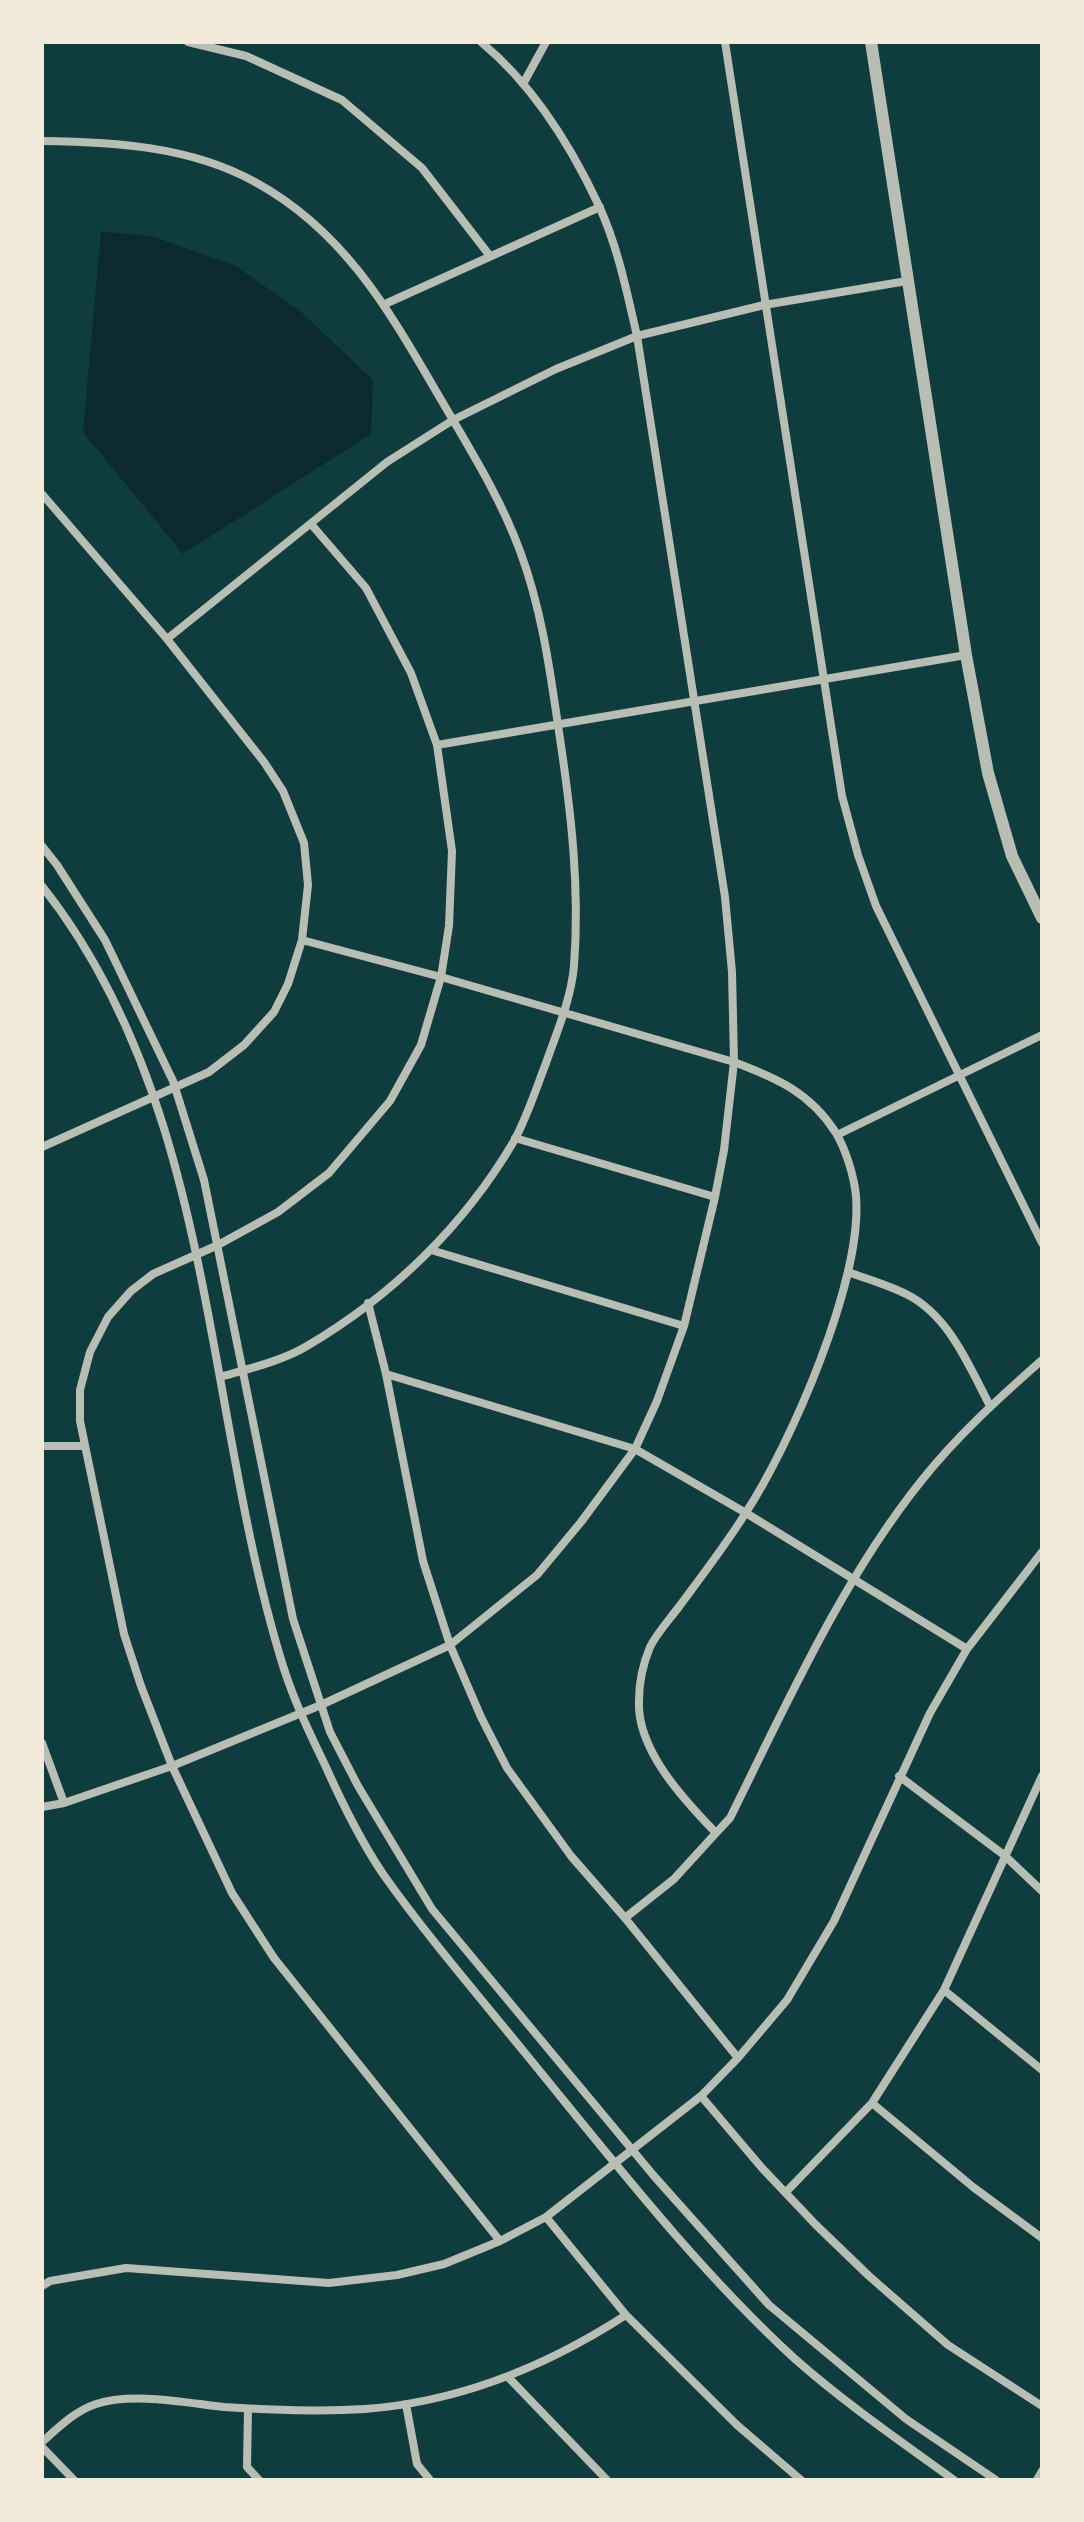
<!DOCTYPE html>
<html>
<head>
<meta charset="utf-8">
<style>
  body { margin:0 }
  #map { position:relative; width:1084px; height:2522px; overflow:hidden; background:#0f3d3e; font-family:Cabin,sans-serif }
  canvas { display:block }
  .frame { position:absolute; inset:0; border:44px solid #f1e9da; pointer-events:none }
</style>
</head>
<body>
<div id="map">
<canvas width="1084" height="2522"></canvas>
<div class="frame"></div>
</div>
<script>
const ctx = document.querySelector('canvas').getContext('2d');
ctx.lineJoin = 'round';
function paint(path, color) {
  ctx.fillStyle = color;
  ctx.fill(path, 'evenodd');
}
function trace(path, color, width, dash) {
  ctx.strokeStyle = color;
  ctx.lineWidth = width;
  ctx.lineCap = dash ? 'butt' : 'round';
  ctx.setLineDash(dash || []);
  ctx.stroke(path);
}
paint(new Path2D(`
  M 101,231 L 154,237 L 234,265 L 299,310 L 373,380 L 371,434 L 183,554 L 83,432 Z`), '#0a2a2b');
trace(new Path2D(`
  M 188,42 L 246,56 L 342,100 L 422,168 L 490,256
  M 725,42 L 842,796 L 858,855 L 876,906 L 1042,1243
  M 523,84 L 546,42
  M 42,141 C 114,142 190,146 255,182 C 347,232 392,316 443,403 C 471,451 501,499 520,551 C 542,610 550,671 559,732 C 571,811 580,887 574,966 C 571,999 557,1032 546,1063 C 536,1089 527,1117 514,1141 C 464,1226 392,1296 307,1346 C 282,1361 248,1369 220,1377
  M 385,304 L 600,207
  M 42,494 L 167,639 L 264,762 L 283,791 L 304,843 L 308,885 L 302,940 L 288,984 L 274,1012 L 244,1045 L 209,1072 L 42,1147
  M 311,524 L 366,588 L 411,673 L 437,745 L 452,851 L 449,926 L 441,977 L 421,1045 L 390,1101 L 329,1173 L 278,1212 L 218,1245 L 153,1274 L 131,1291 L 108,1317 L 90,1352 L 80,1390 L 80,1421 L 124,1634 L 141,1686 L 172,1766 L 232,1893 L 274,1958 L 500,2241
  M 167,639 L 387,462 L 453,420 L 556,369 L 637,336 L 764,305 L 907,281
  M 437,745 L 966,655
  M 42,846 L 57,865 L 105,940 L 173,1081 L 204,1180 L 293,1619 L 330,1732 L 358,1786 L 432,1909 L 654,2176 L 769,2305 L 906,2419 L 996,2480
  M 42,886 C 217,1107 203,1412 284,1669 C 295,1703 310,1734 325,1765 C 342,1803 360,1840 383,1874 C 427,1936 477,1994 525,2053 C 611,2158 695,2267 795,2359 C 845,2403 900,2441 954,2480
  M 302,940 L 441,977 L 734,1062 C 776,1078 810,1092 836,1133 C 846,1150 854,1176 856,1196 C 863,1279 791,1444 745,1514 C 725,1546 701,1577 678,1608 C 669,1620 657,1633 650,1647 C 643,1664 639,1681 639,1700 C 636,1749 684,1800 716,1833 L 674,1879 L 625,1918
  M 837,1135 L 1042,1035
  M 515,1138 L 715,1197
  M 431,1250 L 684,1326
  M 848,1272 C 867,1279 888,1285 906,1294 C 949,1315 969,1366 990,1406
  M 368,1303 L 386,1374 L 423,1561 L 450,1645 L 481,1717 L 507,1768 L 571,1856 L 625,1918 L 738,2058
  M 386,1374 L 635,1449 L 746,1513 L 967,1649
  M 42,1446 L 84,1446
  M 42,1743 L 64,1803
  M 899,1776 L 1004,1855 L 1042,1891
  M 42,1807 L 64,1803 L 172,1766 L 321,1705 L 450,1645 L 537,1575 L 581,1522 L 635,1449 L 657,1401 L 684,1326 L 715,1197 L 724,1150 L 734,1062 L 732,972 L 725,897 L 637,336 C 627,293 618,247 599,206 C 571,146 532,84 481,42
  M 716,1833 L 730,1818 C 786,1705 843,1578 922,1480 C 957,1436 1000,1397 1042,1360
  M 944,1990 L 1042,2070
  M 701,2096 L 762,2168 L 816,2225 L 869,2276 L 948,2345 L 1042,2406
  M 872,2103 L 973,2187 L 1042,2238
  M 786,2192 L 872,2103 L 944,1990 L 1042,1776
  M 546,2217 L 626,2315 L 737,2425 L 801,2480
  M 42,2286 L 50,2281 L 126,2268 L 329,2283 L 397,2275 L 444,2264 L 500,2241 L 546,2217 L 701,2096 L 738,2058 L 787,2000 L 834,1921 L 930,1713 L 967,1649 L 1042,1552
  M 508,2377 L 607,2480
  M 406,2404 L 417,2464 L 430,2480
  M 248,2409 L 247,2467 L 259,2480
  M 42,2442 C 59,2427 75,2411 96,2404 C 132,2392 187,2403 224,2407 C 270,2410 318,2412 365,2409 C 459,2402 547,2366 626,2315
  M 42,2447 L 74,2480
  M 1037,2480 L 1042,2471`), '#b8beb3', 8);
trace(new Path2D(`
  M 871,42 L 966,655 L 988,773 L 1012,856 L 1042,918`), '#b8beb3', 12);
</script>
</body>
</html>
